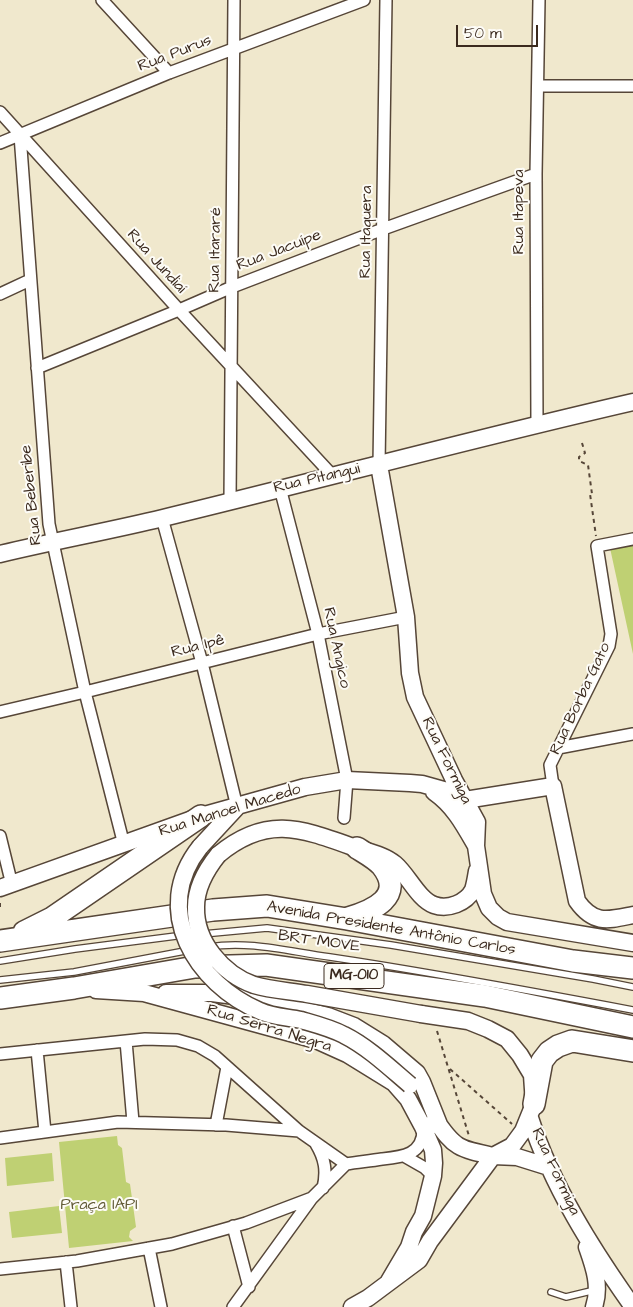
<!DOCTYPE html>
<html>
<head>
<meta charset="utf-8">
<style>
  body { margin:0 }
  #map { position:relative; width:633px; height:1307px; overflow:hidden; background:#f0e8cd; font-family:"Architects Daughter",sans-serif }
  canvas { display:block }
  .scale { position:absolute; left:456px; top:25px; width:82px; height:22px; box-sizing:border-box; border:2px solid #3b2a1e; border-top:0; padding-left:6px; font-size:15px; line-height:18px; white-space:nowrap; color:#3b2a1e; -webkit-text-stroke:4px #fdfcf7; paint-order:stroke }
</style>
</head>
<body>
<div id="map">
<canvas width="633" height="1307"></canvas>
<div class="scale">50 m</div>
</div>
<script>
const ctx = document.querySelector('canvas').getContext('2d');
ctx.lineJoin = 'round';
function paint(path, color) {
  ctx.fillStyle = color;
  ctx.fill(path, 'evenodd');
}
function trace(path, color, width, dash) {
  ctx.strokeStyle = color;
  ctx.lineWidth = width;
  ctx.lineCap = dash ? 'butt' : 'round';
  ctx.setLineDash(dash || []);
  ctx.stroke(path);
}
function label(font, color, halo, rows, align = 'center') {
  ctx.font = font + ' "Architects Daughter",sans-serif';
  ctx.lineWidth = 4;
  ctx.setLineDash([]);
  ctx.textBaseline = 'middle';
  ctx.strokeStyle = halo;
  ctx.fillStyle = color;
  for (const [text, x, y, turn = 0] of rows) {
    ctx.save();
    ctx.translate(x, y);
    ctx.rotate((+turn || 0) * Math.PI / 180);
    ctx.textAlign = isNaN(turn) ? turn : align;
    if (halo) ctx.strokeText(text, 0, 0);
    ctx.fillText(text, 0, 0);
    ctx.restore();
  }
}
paint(new Path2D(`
  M 633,543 L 633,654 L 610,548 Z
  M 117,1136 L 118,1145 L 122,1148 L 126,1182 L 130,1184 L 136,1227 L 130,1231 L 129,1237 L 133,1241 L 69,1248 L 59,1142 Z
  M 52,1153 L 54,1181 L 7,1186 L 5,1158 Z
  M 59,1206 L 62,1233 L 12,1238 L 9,1212 Z`), '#bfd073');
const lane = new Path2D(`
  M 203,934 L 267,928 L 391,945 L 593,979 L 633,987
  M 209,947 C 249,940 291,952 330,957 C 431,972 532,991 633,1010
  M 0,961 L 75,949 L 184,935
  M 0,980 L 74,972 L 190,950
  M 551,1292 L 566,1297 L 595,1290`);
const street = new Path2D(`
  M 102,0 L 169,73
  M 538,86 L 633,86
  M 0,112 L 179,310 L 332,475
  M 20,135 L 49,524 L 85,692 L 124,845
  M 0,143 L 169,73 L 364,0
  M 0,294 L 30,280
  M 37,368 L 179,310 L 232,287 L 383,229 L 536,174
  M 537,424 L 536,174 L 539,0
  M 379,465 L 386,0
  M 280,488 L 318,634 L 347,780 L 344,818
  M 230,501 L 234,0
  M 162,518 L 202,663 L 237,807
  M 0,712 L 85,692 L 318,634 L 406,617
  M 558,748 L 633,734
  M 553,786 L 550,765 L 609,646 L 611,634 L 597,546 L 633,539
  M 0,836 L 12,885
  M 126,1041 L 133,1122
  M 37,1050 L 45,1132
  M 0,1054 L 145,1039 L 177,1040 L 198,1046 L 215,1056 L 299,1131 L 346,1164 L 312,1198 L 246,1223 L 172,1244 L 77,1261 L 0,1269
  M 216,1125 L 227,1067
  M 0,1138 L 118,1122 L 226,1125 L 299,1131
  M 316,1144 C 325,1159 327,1171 323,1188
  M 404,1156 L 425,1168 L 433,1176
  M 346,1164 C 358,1162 370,1161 382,1159 C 402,1157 424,1155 423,1128
  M 233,1226 L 249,1287
  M 149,1248 L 161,1307
  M 66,1262 L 71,1307
  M 233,1307 L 312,1198`);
const secondary = new Path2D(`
  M 379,465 L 406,617 L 410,673 L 415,697 L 454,780 L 477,822 L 476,846 L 483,894 L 489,908 L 498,917 L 507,922 L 633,943
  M 0,554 C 54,541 109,531 163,518 C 320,480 476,438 633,402
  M 434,792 C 454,806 464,825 476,846
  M 465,800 L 553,786 L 577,901 C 594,925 608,920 633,915
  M 200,847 L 237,807
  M 218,855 C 266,815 300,828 353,847 C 367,852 383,854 395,864 C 408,875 418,899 434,905 C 448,910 466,903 473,890 C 475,884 476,877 477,871
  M 0,888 L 201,816 L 305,787 L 347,780 L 410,783 L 422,784 L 447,791 L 465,800
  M 96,990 L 144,993 L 316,1040 L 347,1054 L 394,1083 L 408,1099 L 423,1127 L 433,1150 L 434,1163 L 433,1176 L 423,1216 L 414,1232 L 409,1247 L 389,1281
  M 166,993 L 212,993 L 257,999 L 328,1016 L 354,1026 L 383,1044 L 417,1073 L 422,1082 L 440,1127
  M 421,1014 L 468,1021 L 488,1029 L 507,1039 L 520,1055 L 532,1075 L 534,1104 L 523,1131 L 512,1146 L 493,1156 C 459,1149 454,1148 435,1119
  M 530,1118 C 552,1186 592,1249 633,1307
  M 587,1247 C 594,1267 601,1286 594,1307
  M 352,1307 L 368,1298 L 419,1260 L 430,1241 L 493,1156 L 517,1157 L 549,1167`);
const highway = new Path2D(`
  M 348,918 C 372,911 406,897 382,866 C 376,859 365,853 357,848
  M 24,932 L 52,918 L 201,816
  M 0,941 L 213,910 L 267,906 L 347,919 L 573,961 L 633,968
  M 0,998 L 74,988 L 195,967 L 266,965 L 485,996 L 633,1027
  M 534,1104 L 542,1061 L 549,1052 L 558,1046 L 572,1041 L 633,1051`);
trace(lane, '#564638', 8);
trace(street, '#564638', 14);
trace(secondary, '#564638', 19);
trace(highway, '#564638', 24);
trace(new Path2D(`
  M 582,443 L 585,453 L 579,457 L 579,461 L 588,465 L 592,494 L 590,494 L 596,536
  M 0,903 L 0,907
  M 437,1031 L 469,1136
  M 450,1069 L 512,1124`), '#564638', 2, [4, 4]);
trace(lane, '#fff', 5.5);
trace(street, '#fff', 11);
trace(secondary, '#fff', 16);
trace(highway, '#fff', 21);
const secondaryBridge = new Path2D(`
  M 200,847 C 150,910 196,984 260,1011 C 273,1017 288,1017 301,1020 C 315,1024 331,1028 344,1035 C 368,1047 390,1068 410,1085
  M 218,855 C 206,870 196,887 196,907 C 195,942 223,974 254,985 C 271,990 290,991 307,994 C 345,1001 383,1007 421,1014`);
trace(secondaryBridge, '#564638', 19, []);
trace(secondaryBridge, '#fff', 16);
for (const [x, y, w] of [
  [354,976,60]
]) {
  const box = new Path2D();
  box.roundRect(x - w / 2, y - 12.5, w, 25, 4);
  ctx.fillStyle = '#fdfcf7';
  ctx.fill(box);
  trace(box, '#3b2a1e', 1);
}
label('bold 15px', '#3b2a1e', null, [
  ["MG-010",354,976]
]);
label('16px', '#3b2a1e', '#fdfcf7', [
  ["Rua Purus",175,54,-21],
  ["Rua Itapeva",520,212,-90],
  ["Rua Itaquera",367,232,-89],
  ["Rua Itararé",216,250,-89],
  ["Rua Jacuípe",279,251,-21],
  ["Rua Jundiaí",156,262,48],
  ["Rua Pitangui",317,479,-13],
  ["Rua Beberibe",32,495,-96],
  ["Rua Ipê",198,647,-14],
  ["Rua Angico",336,648,78],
  ["Rua Borba Gato",581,699,-65],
  ["Rua Formiga",446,761,64],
  ["Rua Manoel Macedo",230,811,-17],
  ["Avenida Presidente Antônio Carlos",391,929,10],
  ["BRT MOVE",319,942,8],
  ["Rua Serra Negra",269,1029,17],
  ["Rua Formiga",555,1172,65]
]);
label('16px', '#635c38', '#fdfcf7', [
  ["Praça IAPI",99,1206]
]);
</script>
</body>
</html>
